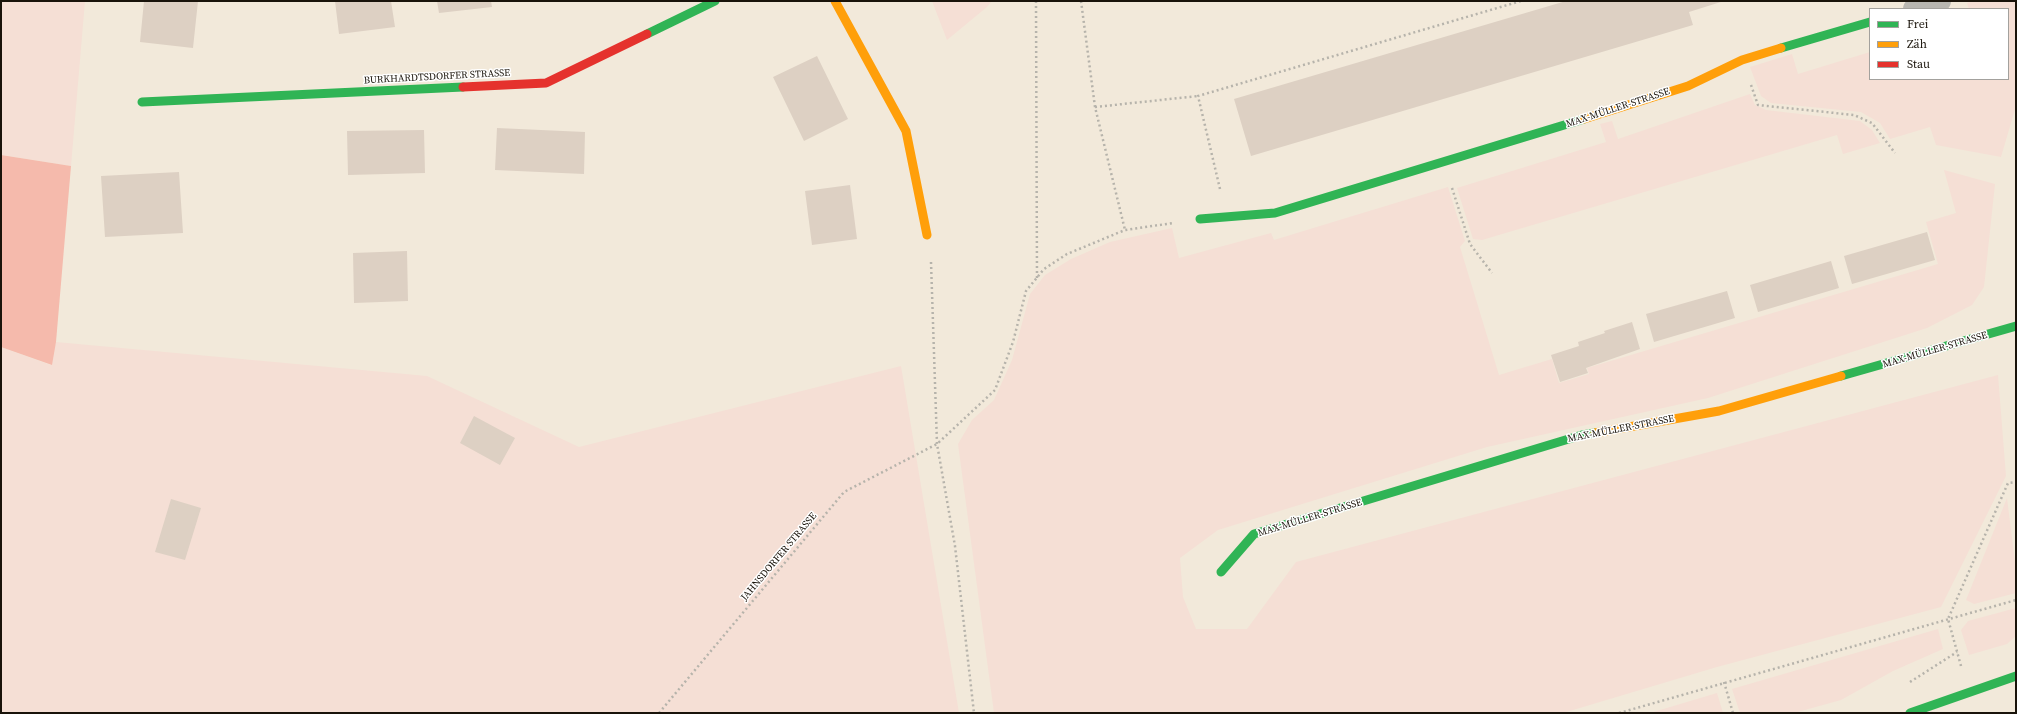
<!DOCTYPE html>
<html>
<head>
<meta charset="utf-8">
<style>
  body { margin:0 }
  #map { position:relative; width:2017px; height:714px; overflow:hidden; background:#f2e9da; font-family:"Source Serif 4",serif }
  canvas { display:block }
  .frame { position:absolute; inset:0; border:2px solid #19130a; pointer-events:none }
  .legend { position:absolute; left:1869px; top:8px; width:140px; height:72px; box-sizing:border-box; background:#fff; border:1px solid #a3a19d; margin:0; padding:5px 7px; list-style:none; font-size:12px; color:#19130a }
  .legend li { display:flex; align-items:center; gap:8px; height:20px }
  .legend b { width:20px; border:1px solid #a3a19d }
</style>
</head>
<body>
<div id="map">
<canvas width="2017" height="714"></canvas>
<div class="frame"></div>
<ul class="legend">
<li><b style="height:5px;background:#30b455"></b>Frei</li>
<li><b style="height:5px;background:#ff9f0a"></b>Zäh</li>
<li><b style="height:5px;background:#e5322d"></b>Stau</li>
</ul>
</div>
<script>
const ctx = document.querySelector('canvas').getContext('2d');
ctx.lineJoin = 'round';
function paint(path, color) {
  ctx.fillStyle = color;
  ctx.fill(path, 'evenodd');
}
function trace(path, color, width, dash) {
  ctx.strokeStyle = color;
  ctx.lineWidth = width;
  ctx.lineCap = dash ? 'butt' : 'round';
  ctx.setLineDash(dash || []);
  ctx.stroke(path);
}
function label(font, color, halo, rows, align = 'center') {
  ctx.font = font + ' "Source Serif 4",serif';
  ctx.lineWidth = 3;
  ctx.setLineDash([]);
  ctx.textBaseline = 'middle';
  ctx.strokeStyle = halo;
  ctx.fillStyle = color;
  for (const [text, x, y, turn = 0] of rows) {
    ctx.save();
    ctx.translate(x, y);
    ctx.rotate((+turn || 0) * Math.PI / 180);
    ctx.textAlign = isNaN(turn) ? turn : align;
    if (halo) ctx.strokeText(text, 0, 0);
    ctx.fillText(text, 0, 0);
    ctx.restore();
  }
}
paint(new Path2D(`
  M 1,1 L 85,1 L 71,166 L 1,155 Z
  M 932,1 L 992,1 L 987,7 L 947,40 Z
  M 1972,1 L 2016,1 L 2016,106 L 2001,157 L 1936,145 L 1930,127 L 1890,139 L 1880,123 L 1861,112 L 1771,103 L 1761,96 L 1750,67 L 1792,54 L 1798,74 L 1870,52 L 1870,79 L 2008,79 L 2008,9 L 1969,9 L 1967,3 Z
  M 1750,94 L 1755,105 L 1766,110 L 1860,121 L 1872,130 L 1880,143 L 1843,154 L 1837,135 L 1482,240 L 1473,239 L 1457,188 L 1606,142 L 1600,124 L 1612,121 L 1618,139 Z
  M 1944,170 L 1995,184 L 1984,287 L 1972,305 L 1927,328 L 1708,398 L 1487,447 L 1218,530 L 1180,558 L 1183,597 L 1196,629 L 1247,629 L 1296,562 L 1998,375 L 2006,476 L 1941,607 L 1717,667 L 1563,713 L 994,713 L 958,444 L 972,420 L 994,400 L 1012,360 L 1030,294 L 1045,275 L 1071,259 L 1110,242 L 1172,228 L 1179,258 L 1271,233 L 1274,240 L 1448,187 L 1465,241 L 1460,247 L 1499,375 L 1552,359 L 1559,383 L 1589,374 L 1587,368 L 1938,264 L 1926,222 L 1956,213 Z
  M 56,342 L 427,376 L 579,447 L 901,366 L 959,713 L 1,713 L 1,347 L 51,365 Z
  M 2007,498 L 2016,570 L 2016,593 L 1974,604 L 1966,600 Z
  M 2016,608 L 2016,636 L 2007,644 L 1969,655 L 1961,630 L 1968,621 Z
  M 1938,629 L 1943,649 L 1893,671 L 1841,700 L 1794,713 L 1740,713 L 1732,689 Z
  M 1717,693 L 1723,713 L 1650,713 Z`), '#f5dfd5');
paint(new Path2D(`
  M 1,155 L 71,166 L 56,342 L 52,365 L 1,347 Z`), '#f5baac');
paint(new Path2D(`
  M 144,1 L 198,1 L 193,48 L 140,42 Z
  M 335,1 L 391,1 L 395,27 L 339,34 Z
  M 437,1 L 491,1 L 492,7 L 439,13 Z
  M 1566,1 L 1724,1 L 1689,12 L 1693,25 L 1251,156 L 1234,99 Z
  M 817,56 L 848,119 L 804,141 L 773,77 Z
  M 497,128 L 585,132 L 584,174 L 495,170 Z
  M 424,130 L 425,173 L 348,175 L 347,131 Z
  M 179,172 L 183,233 L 105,237 L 101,176 Z
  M 850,185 L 857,239 L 812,245 L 805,191 Z
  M 1927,232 L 1935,260 L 1852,284 L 1844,256 Z
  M 407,251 L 408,301 L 354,303 L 353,253 Z
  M 1831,261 L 1839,288 L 1758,312 L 1750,285 Z
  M 1727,291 L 1735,318 L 1654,342 L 1646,314 Z
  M 1632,322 L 1640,349 L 1586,368 L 1588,373 L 1560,382 L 1551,355 L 1579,346 L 1578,342 L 1605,333 L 1604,331 Z
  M 474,416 L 515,438 L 500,465 L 460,443 Z
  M 171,499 L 201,508 L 185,560 L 155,552 Z`), '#ddd0c3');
trace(new Path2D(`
  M 1036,1 L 1037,278
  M 1081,1 L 1095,107 L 1125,230
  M 1751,85 L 1758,105 L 1854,115 L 1872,123 L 1895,153
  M 1095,107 L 1198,96
  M 1452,188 L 1470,244 L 1492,273
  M 1220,189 L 1198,96 L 1521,1
  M 931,262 L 937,444 L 955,546 L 974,713
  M 1961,666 L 1948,619 L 2008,483 L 2016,482
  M 1724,682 L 1733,713
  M 1910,682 L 1957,652
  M 659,713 L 844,492 L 937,444 L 995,390 L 1013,342 L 1026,291 L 1044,269 L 1067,254 L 1125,230 L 1173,223
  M 1619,713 L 2016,600`), '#b6b3ab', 2.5, [2, 3]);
trace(new Path2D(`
  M 1914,9 L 1940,1`), '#b8b6b0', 22);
trace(new Path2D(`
  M 647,34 L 715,1
  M 1781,48 L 1870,22
  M 142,102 L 463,87
  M 1200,219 L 1275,213 L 1584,119
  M 1841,376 L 2016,326
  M 1221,572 L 1254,534 L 1582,435 L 1595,433
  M 1910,713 L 2016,676`), '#30b455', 9);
trace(new Path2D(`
  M 835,1 L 906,131 L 927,235
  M 1584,119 L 1688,86 L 1742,60 L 1781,48
  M 1595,433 L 1719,411 L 1841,376`), '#ff9f0a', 9);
trace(new Path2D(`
  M 463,87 L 546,83 L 647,34`), '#e5322d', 9);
label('10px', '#19130a', '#fff', [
  ["BURKHARDTSDORFER STRASSE",437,77,-3],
  ["MAX-MÜLLER-STRASSE",1618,108,-18],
  ["MAX-MÜLLER-STRASSE",1935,350,-16],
  ["MAX-MÜLLER-STRASSE",1621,429,-11],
  ["MAX-MÜLLER-STRASSE",1310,518,-17],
  ["JAHNSDORFER STRASSE",779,557,-50]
]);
</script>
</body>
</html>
